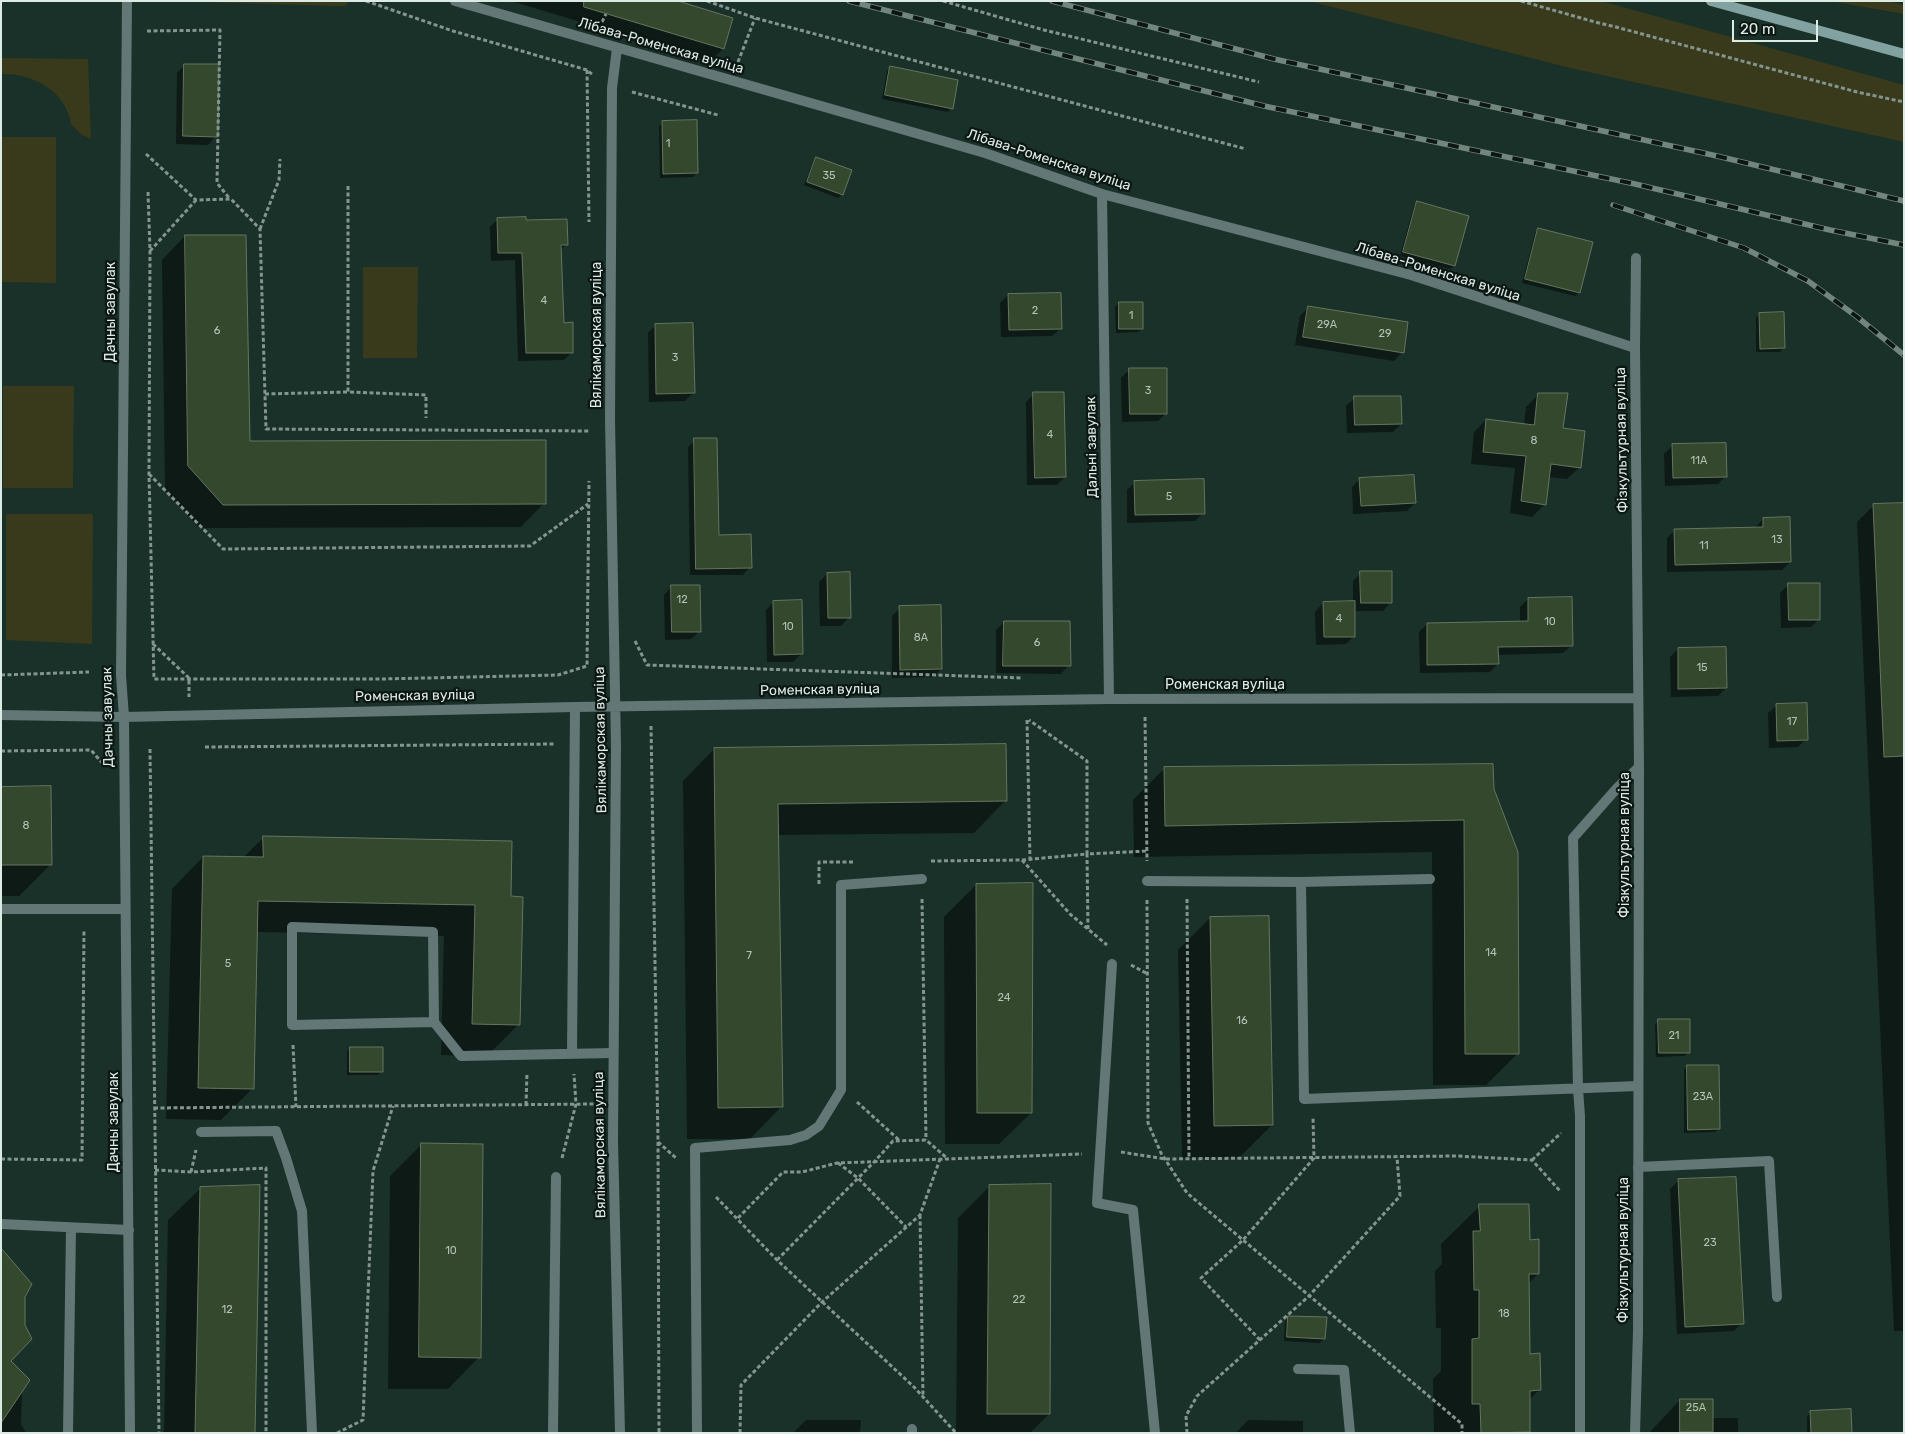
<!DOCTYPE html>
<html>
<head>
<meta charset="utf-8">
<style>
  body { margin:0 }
  #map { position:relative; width:1905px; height:1434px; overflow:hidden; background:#193128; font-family:Rubik,sans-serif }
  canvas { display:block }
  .frame { position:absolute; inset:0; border:2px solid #ddebe5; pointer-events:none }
  .scale { position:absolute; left:1732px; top:20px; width:86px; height:22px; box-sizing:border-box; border:2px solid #ddebe5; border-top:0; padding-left:6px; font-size:15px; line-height:18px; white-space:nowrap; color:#ddebe5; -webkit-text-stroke:4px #0c1612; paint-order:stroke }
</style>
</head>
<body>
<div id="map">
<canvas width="1905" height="1434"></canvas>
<div class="frame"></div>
<div class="scale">20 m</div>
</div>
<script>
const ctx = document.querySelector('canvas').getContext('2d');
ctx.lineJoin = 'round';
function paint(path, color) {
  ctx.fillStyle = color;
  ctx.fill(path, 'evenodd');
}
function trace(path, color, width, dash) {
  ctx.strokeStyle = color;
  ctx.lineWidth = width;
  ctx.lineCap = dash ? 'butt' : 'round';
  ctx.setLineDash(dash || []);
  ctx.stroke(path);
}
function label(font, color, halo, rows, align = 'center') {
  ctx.font = font + ' Rubik,sans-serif';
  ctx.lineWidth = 4.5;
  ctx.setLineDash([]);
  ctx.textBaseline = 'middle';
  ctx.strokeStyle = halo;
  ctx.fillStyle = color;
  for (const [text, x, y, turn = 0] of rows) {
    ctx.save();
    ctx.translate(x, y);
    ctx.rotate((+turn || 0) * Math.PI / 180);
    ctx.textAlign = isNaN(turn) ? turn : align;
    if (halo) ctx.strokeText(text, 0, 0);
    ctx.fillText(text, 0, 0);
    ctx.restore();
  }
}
paint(new Path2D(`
  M 166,1 L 347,1 L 348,3 L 345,6 L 338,6 Z
  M 1309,1 L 1601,1 L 1904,85 L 1904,142 L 1566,67 Z
  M 1830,1 L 1889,1 L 1904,5 L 1904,14 Z
  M 1,58 L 88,59 L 91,139 L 82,135 L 71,124 C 66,91 33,73 1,74 Z
  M 1,137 L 56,137 L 56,283 L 1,282 Z
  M 363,267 L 418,267 L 417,358 L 363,358 Z
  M 3,386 L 74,386 L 73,488 L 3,488 Z
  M 6,514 L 93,514 L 92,644 L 6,640 Z`), '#393a1c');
paint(new Path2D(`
  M 511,1 L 673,1 L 732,19 L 723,49 L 710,61 Z
  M 185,65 L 216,136 L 208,145 L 176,144 L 177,73 Z
  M 890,68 L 951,108 L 948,112 L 882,99 L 887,71 Z
  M 663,122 L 697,173 L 693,177 L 660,178 L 659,126 Z
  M 816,158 L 842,194 L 838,198 L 804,185 L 813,162 Z
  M 1418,203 L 1467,217 L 1454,266 L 1450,269 L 1400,256 L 1414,206 Z
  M 498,219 L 566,220 L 566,244 L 560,251 L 563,324 L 572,352 L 564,360 L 518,361 L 515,260 L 491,261 L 490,227 Z
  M 1538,229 L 1579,293 L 1575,296 L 1522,283 L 1535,233 Z
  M 185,236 L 249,442 L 544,503 L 521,527 L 199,528 L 165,490 L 162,260 Z
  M 1008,295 L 1061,328 L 1052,336 L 1001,337 L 1000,303 Z
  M 1119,303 L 1141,329 L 1138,332 L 1116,333 L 1115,307 Z
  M 1308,308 L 1402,352 L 1394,361 L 1295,345 L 1300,316 Z
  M 1759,314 L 1783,348 L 1780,352 L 1756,352 L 1756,318 Z
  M 656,325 L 693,393 L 685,401 L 649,402 L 648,333 Z
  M 1129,370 L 1166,413 L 1158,421 L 1122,422 L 1121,378 Z
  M 1034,394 L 1065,477 L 1057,485 L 1027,485 L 1026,402 Z
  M 1538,395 L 1562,429 L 1580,467 L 1567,479 L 1548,477 L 1544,505 L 1532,517 L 1510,513 L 1515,468 L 1471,464 L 1474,432 L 1486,420 L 1524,425 L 1526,407 Z
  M 1355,398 L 1401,424 L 1393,432 L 1347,433 L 1346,406 Z
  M 695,440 L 718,536 L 750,567 L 743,575 L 690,575 L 688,447 Z
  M 1672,446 L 1726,476 L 1718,484 L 1665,486 L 1664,454 Z
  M 1360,479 L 1415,503 L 1407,511 L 1353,514 L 1352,487 Z
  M 1135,482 L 1203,513 L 1195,521 L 1127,523 L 1127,490 Z
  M 1904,504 L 1904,1331 L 1894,1331 L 1857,522 L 1874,505 Z
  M 1763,519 L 1790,562 L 1782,570 L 1667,572 L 1667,538 L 1675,530 L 1755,528 Z
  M 1361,573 L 1391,602 L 1383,611 L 1354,611 L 1354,636 L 1346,644 L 1316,645 L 1315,612 L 1323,603 L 1353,603 L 1353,581 Z
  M 827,574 L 849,617 L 841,626 L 820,626 L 819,582 Z
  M 1788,585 L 1819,619 L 1811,627 L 1781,628 L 1780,593 Z
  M 672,586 L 700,631 L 691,639 L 665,640 L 664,595 Z
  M 1528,599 L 1572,645 L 1563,653 L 1497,655 L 1498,664 L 1490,672 L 1420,673 L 1419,632 L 1427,624 L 1520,622 L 1520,607 Z
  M 774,602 L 801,654 L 793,662 L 767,662 L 766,610 Z
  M 900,608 L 941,669 L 933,677 L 892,678 L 892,616 Z
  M 1004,622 L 1069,665 L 1061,674 L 996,673 L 996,630 Z
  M 1678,649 L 1726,688 L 1718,696 L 1671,697 L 1670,657 Z
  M 1777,705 L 1806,739 L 1798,747 L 1769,748 L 1768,713 Z
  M 714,749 L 1005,801 L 974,833 L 778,835 L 781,1107 L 750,1139 L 687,1139 L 683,781 Z
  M 1492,765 L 1518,1053 L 1486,1085 L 1433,1085 L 1432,852 L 1134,857 L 1133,800 L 1165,768 Z
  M 1,788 L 51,864 L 19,896 L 1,896 Z
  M 264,837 L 509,898 L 519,1024 L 487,1056 L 441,1055 L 444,936 L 256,932 L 252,1089 L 221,1120 L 166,1119 L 172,889 L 203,857 L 243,858 Z
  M 976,885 L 1031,1113 L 999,1144 L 945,1144 L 944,917 Z
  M 1210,918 L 1272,1125 L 1240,1157 L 1182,1158 L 1178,950 Z
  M 1659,1021 L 1689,1052 L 1685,1056 L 1656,1057 L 1655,1024 Z
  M 350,1048 L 382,1071 L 378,1075 L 347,1075 L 347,1052 Z
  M 1687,1066 L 1719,1129 L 1715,1132 L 1684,1133 L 1684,1070 Z
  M 422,1144 L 479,1357 L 448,1389 L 388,1389 L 390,1176 Z
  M 1678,1181 L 1742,1323 L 1734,1331 L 1677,1334 L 1670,1189 Z
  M 990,1186 L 1049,1414 L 1030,1433 L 956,1433 L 958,1218 Z
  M 200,1189 L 253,1433 L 164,1433 L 168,1220 Z
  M 1480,1206 L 1528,1241 L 1538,1274 L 1528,1284 L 1528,1355 L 1539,1390 L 1528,1401 L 1527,1433 L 1434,1433 L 1433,1379 L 1441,1371 L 1441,1328 L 1436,1328 L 1435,1271 L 1442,1264 L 1441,1244 Z
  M 1,1264 L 24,1297 L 9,1361 L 22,1390 L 21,1424 L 26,1433 L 1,1433 Z
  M 1289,1317 L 1324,1339 L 1320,1343 L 1284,1341 L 1285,1321 Z
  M 1680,1400 L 1712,1418 L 1738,1418 L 1738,1433 L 1649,1433 Z
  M 1811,1412 L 1851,1433 L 1807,1433 L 1807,1416 Z
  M 806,1420 L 861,1420 L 860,1432 L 866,1433 L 793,1433 Z
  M 1248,1420 L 1303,1421 L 1303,1433 L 1236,1433 Z`), '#0007');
const building = new Path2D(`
  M 584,1 L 678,1 L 733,18 L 724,49 L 584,7 Z
  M 184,64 L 219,64 L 218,137 L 183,136 Z
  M 890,66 L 958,80 L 953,109 L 885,95 Z
  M 697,120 L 698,173 L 663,174 L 662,121 Z
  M 816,157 L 852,170 L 843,195 L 807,182 Z
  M 1417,201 L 1469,216 L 1455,266 L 1403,252 Z
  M 526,217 L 526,220 L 567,219 L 568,245 L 561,245 L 564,323 L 573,322 L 573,353 L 526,353 L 522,253 L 498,253 L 497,218 Z
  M 1538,228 L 1593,242 L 1580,293 L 1525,279 Z
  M 185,235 L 246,235 L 250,441 L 546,440 L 546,504 L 223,505 L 188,466 Z
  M 1061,293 L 1062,329 L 1009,330 L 1008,294 Z
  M 1119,302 L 1143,302 L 1143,329 L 1119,329 Z
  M 1308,306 L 1408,322 L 1404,353 L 1303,337 Z
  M 1784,312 L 1785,348 L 1760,349 L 1759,313 Z
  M 693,323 L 695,393 L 656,394 L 655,324 Z
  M 1129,368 L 1167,368 L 1167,414 L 1130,414 Z
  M 1033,392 L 1064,392 L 1066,477 L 1035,478 Z
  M 1538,393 L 1568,393 L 1563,428 L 1585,431 L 1581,468 L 1551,464 L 1546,505 L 1521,501 L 1526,456 L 1483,452 L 1486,419 L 1534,425 Z
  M 1354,396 L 1401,396 L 1402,424 L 1355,425 Z
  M 694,438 L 717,438 L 719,535 L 751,534 L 752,568 L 696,569 Z
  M 1726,443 L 1727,477 L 1673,478 L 1672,444 Z
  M 1414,475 L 1416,503 L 1361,506 L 1359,478 Z
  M 1204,479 L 1205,514 L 1135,515 L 1134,481 Z
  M 1904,503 L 1904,756 L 1884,757 L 1873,504 Z
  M 1790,517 L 1791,562 L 1675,565 L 1674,529 L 1763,527 L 1763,518 Z
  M 1360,571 L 1392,571 L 1392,603 L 1361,603 Z
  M 850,572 L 851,618 L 828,618 L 827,573 Z
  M 1788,583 L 1820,583 L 1820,620 L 1789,620 Z
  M 671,585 L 700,585 L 701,632 L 672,632 Z
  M 1572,597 L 1573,646 L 1498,647 L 1499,664 L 1427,665 L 1427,623 L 1528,621 L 1528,598 Z
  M 802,600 L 803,654 L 774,655 L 773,601 Z
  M 1355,601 L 1355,637 L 1324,637 L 1323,602 Z
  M 941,605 L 942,669 L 900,670 L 899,606 Z
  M 1004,621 L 1070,621 L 1071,666 L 1003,666 Z
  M 1726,647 L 1727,688 L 1678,689 L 1678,648 Z
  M 1807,703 L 1808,740 L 1777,741 L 1776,704 Z
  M 1006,744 L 1007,801 L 778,804 L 783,1107 L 718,1108 L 714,748 Z
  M 1493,764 L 1494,789 L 1518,852 L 1519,1054 L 1465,1054 L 1464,820 L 1165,826 L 1164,767 Z
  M 51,786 L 52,865 L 1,865 L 1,787 Z
  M 263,836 L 512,841 L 511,896 L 523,897 L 520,1025 L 472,1024 L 475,905 L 258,901 L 254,1089 L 198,1088 L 203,856 L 263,857 Z
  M 1033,883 L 1032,1113 L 977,1113 L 976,884 Z
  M 1269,916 L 1273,1125 L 1214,1126 L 1210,917 Z
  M 1658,1019 L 1690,1019 L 1690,1053 L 1659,1053 Z
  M 350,1047 L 383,1047 L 383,1072 L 350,1072 Z
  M 1687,1065 L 1719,1065 L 1720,1129 L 1688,1130 Z
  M 421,1143 L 483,1144 L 481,1358 L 419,1357 Z
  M 1736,1177 L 1744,1324 L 1685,1327 L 1678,1179 Z
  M 1051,1184 L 1050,1414 L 987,1414 L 989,1185 Z
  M 260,1185 L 255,1433 L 195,1433 L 200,1187 Z
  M 1479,1204 L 1529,1204 L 1530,1240 L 1539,1239 L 1539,1274 L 1529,1274 L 1530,1354 L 1540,1353 L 1541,1390 L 1530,1391 L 1530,1432 L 1481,1433 L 1480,1404 L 1472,1404 L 1472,1339 L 1479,1338 L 1479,1290 L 1474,1290 L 1473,1231 L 1480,1231 Z
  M 1,1248 L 32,1284 L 25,1297 L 25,1325 L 32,1339 L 11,1361 L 30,1380 L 1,1423 Z
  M 1288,1316 L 1327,1317 L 1325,1339 L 1287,1337 Z
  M 1680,1399 L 1713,1399 L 1713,1432 L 1680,1432 Z
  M 1851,1409 L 1852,1433 L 1811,1433 L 1810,1411 Z`);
paint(building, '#34482d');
trace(building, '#667561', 1);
trace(new Path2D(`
  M 366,1 L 453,31 L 587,70 L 593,75
  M 707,1 L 755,18 L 1246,149
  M 943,1 L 1044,30 L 1259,82
  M 1521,1 L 1595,22 L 1616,27 L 1857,92 L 1904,102
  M 602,22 L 606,14
  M 147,31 L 220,30 L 217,183 L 230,199
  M 738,62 L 755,18
  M 587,70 L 589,222
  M 632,92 L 718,115
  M 146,154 L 196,200 L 231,199 L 260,229 L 266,429 L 590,431
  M 348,186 L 348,392 L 426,395 L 426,418
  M 148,192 L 150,251 L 149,474 L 154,679 L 382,679 L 558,675 L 587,666 L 589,481
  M 260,229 L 279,180 L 280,159
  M 150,251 L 196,200
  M 265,394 L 348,392
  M 149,474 L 223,549 L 530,546 L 588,504
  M 635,641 L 647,665 L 1023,678
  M 153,644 L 189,678 L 189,697
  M 1,675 L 89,672
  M 1145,717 L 1147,861
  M 1027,720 L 1030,859
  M 651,726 L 658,1141 L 659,1433
  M 205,747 L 556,744
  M 150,749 L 159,1433
  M 1,751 L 91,750 L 104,765
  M 1022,860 L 1087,854 L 1087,761 L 1029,720
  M 931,861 L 1022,860 L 1070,914 L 1107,945
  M 819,884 L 819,862 L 855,862
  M 922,899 L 926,1140
  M 1187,899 L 1189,1159
  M 1147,900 L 1148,1123 L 1161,1153 L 1187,1193 L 1462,1424 L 1462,1433
  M 1088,929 L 1087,854 L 1147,851
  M 1131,965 L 1148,974
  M 293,1045 L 296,1107
  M 857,1102 L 899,1140
  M 526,1105 L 527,1073
  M 154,1108 L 595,1104
  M 658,1142 L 676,1158
  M 1121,1152 L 1165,1159 L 1457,1156 L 1532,1160 L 1560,1191
  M 562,1158 L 576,1104 L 574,1074
  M 1,1159 L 82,1160 L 84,929
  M 1532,1160 L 1561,1133
  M 838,1163 L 858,1178 L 906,1227
  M 155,1170 L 191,1172 L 266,1168 L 266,1433
  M 191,1172 L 196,1150
  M 716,1197 L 777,1260 L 914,1387 L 956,1433
  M 920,1215 L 923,1396
  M 738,1218 L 783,1172 L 802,1172 L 837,1163 L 1082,1154
  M 777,1260 L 875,1161 L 893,1141 L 926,1140 L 948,1159
  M 1260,1340 L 1201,1278 L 1243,1240 L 1314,1158 L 1313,1117
  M 337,1433 L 363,1420 L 373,1171 L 393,1106
  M 740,1433 L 741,1385 L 821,1303 L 920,1215 L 940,1159
  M 1187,1433 L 1186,1416 L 1197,1396 L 1309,1296 L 1400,1196 L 1397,1157`), '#83958e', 3, [4, 2.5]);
trace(new Path2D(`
  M 1147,881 L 1301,882 L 1304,1099 L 1638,1086
  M 1301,882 L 1430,879
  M 1,909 L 125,909
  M 1112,964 L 1097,1203 L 1133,1210 L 1155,1433
  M 434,1022 L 292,1025 L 292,927 L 433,932 L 434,1022 L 461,1056 L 613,1053
  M 572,1053 L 575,707
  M 201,1132 L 276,1131 L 286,1158 L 302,1211 L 312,1433
  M 1638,1167 L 1769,1161 L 1777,1297
  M 1,1224 L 129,1230
  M 1298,1369 L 1344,1370 L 1350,1433
  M 68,1433 L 71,1228
  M 553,1433 L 556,1177
  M 697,1433 L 695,1148 L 790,1140 L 806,1135 L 819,1126 L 841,1090 L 841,885 L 922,879
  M 912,1433 L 912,1429
  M 1580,1433 L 1580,1116 L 1578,1089 L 1573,838 L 1618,787 L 1639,767`), '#637777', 10);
trace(new Path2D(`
  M 127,1 L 121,675 L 124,717 L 130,1433
  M 455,1 L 985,153 L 1102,194 L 1411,275 L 1635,348
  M 617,48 L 612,88 L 610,419 L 616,747 L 613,1141 L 620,1433
  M 1102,194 L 1109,699
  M 1,715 L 124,717 L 575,707 L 1109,699 L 1638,698
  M 1635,1433 L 1638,1331 L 1639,767 L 1635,348 L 1636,258`), '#637777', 10);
trace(new Path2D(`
  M 1711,1 L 1904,54`), '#82a2a1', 10);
const rail = new Path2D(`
  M 849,1 L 1264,106 L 1635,184 L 1830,230 L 1904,245
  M 1052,1 L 1274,59 L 1717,156 L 1904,201
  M 1613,205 L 1744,248 L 1808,281 L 1856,316 L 1904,355`);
trace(rail, '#73867e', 5.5);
trace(rail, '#0c1612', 4, [11]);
label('11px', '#b3c2b7', null, [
  ["1",668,144],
  ["35",829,176],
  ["4",544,301],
  ["2",1035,311],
  ["1",1131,316],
  ["29А",1327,325],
  ["6",217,331],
  ["29",1385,334],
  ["3",675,358],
  ["3",1148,391],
  ["4",1050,435],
  ["8",1534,441],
  ["11А",1699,461],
  ["5",1169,497],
  ["13",1777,540],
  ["11",1704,546],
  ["12",682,600],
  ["4",1339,619],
  ["10",1550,622],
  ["10",788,627],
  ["8А",921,638],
  ["6",1037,643],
  ["15",1702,668],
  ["17",1792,722],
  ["8",26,826],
  ["14",1491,953],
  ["7",749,956],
  ["5",228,964],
  ["24",1004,998],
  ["16",1242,1021],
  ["21",1674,1036],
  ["23А",1703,1097],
  ["23",1710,1243],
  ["10",451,1251],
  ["22",1019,1300],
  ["12",227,1310],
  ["18",1504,1314],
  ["25А",1696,1408]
]);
label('14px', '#ddebe5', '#0c1612', [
  ["Лібава-Роменская вуліца",661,46,16],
  ["Лібава-Роменская вуліца",1049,160,18],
  ["Лібава-Роменская вуліца",1438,272,17],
  ["Дачны завулак",111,312,-90],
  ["Вялікаморская вуліца",597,335,-90],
  ["Фізкультурная вуліца",1622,440,-91],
  ["Дальні завулак",1092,447,-91],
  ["Роменская вуліца",1225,685],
  ["Роменская вуліца",820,690,-1],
  ["Роменская вуліца",415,696,-1],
  ["Дачны завулак",108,717,-91],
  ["Вялікаморская вуліца",601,740,-91],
  ["Фізкультурная вуліца",1625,845,-90],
  ["Дачны завулак",114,1122,-90],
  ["Вялікаморская вуліца",600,1145,-91],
  ["Фізкультурная вуліца",1624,1250,-90]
]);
</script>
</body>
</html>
